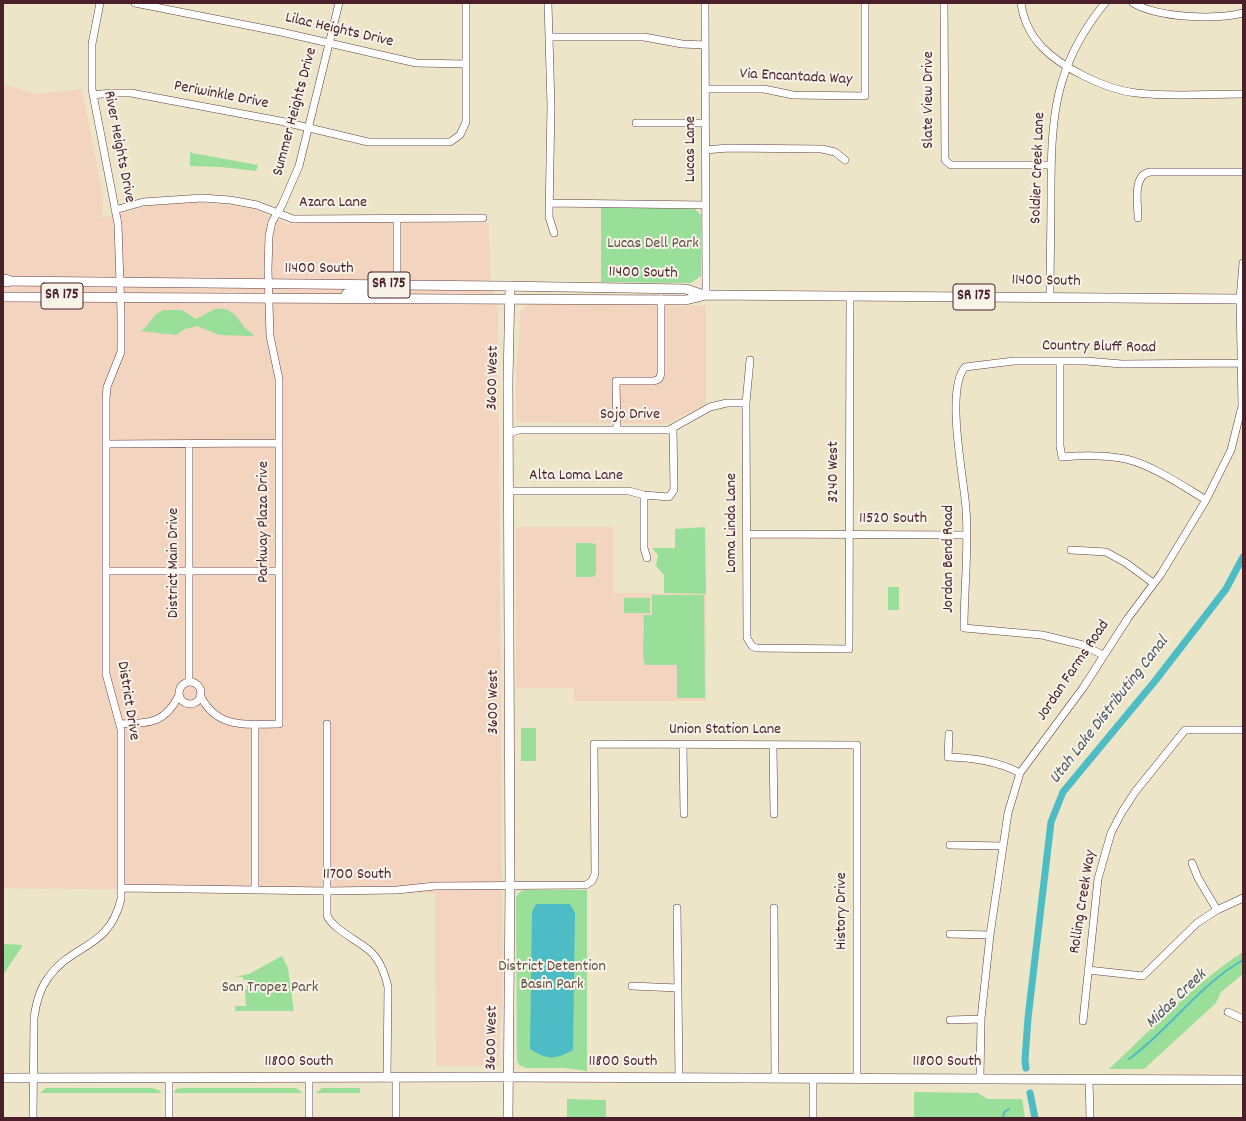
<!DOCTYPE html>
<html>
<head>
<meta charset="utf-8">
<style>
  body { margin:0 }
  #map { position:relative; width:1246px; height:1121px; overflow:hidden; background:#ece5c7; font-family:Dekko,sans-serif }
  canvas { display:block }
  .frame { position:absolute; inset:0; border:4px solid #4a1f2b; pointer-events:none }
</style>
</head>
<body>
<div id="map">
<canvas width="1246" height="1121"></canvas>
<div class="frame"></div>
</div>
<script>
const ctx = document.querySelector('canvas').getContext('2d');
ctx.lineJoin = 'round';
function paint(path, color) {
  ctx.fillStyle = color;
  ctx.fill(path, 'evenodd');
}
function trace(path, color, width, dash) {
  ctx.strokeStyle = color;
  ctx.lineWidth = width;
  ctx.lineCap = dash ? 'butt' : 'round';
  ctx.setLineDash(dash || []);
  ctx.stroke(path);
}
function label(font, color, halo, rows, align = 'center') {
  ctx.font = font + ' Dekko,sans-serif';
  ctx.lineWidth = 4;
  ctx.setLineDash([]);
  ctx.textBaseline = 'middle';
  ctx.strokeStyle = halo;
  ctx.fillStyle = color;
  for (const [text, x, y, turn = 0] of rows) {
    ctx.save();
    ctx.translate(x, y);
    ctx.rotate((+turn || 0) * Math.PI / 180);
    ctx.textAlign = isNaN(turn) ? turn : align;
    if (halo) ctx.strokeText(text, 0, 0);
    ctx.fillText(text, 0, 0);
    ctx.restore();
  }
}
paint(new Path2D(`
  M 3,84 L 37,94 L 82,89 L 103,197 L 102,218 L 152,205 L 185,202 L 222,204 L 251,208 L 287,224 L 309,222 L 489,223 L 490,276 L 498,310 L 503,1003 L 500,1032 L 500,1066 L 436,1066 L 435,893 L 3,888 Z
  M 530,304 L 706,306 L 706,404 L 666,424 L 516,422 L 516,365 L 519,341 L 520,312 L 525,306 Z
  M 516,527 L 613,527 L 613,593 L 706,594 L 706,701 L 574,701 L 574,688 L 516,688 Z`), '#f3d4bf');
paint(new Path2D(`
  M 190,152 L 192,153 L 258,165 L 256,171 L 221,167 L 190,166 Z
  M 601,207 L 695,209 L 701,215 L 701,276 L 691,283 L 601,282 Z
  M 163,310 L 182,310 L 196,319 C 202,317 207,312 213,310 C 229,304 237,317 245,328 C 248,331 252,332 254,336 L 219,335 L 197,326 L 185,329 L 176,335 L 141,331 L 146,327 L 155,315 Z
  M 705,527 L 706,594 L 664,593 L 664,575 L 656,566 L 658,555 L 652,548 L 675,548 L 675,529 Z
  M 576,543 L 592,543 L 596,545 L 596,574 L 593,577 L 576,577 Z
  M 888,587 L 899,587 L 899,610 L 888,610 Z
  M 652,595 L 704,595 L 705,698 L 677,698 L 677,665 L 645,665 L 643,657 L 644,615 L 652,615 Z
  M 624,598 L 650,598 L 650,613 L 624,613 Z
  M 521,728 L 536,728 L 536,761 L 521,761 Z
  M 523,890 L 587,890 L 587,1071 L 565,1068 L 526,1068 L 519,1065 L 517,1060 L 516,897 L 519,893 Z
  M 3,944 L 23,945 L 3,975 Z
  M 1243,952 L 1243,974 L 1221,992 L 1216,1003 L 1144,1069 L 1109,1069 C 1150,1031 1196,982 1243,952 Z
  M 282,956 L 288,968 L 294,1011 L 235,1011 L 235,1006 L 246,1006 L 245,990 L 247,989 L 247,980 L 244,980 L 243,977 L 235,977 L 249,974 Z
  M 46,1088 L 152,1088 L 159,1090 L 161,1093 L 40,1093 Z
  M 182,1088 L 296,1088 L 303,1093 L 174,1093 L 176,1089 Z
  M 322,1088 L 360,1088 L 360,1093 L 316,1093 Z
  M 914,1092 L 978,1093 L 988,1099 L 1022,1099 L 1025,1118 L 914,1118 Z
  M 567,1099 L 606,1100 L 606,1118 L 567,1118 Z`), '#99df99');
paint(new Path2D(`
  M 536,904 L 570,904 L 575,913 L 573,1050 C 555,1060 547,1060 530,1049 L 532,912 Z`), '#4ebcc4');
trace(new Path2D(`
  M 1129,1059 C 1169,1030 1199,985 1243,960
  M 1003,1118 L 1004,1112 L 1009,1109`), '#4ebcc4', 2);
trace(new Path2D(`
  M 1026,1068 L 1025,1060 L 1028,1018 L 1051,822 L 1063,792 L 1155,681 L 1226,589 L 1243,557
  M 1030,1093 L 1035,1118`), '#4ebcc4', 7);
const minor = new Path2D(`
  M 135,3 L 281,32 L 416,63 L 466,64
  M 548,3 L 551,106 L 549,217 L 554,233
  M 705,3 L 706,295
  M 944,3 L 945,160 L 951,165 L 1051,165
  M 1021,3 C 1026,40 1052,60 1084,76 C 1100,84 1117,91 1136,93 C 1171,97 1208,94 1243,94
  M 1133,3 C 1159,18 1215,20 1243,13
  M 549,37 L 644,37 L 682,44 L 705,45
  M 705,89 L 764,89 L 793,95 L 865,96 L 865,3
  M 93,95 L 111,93 L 131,93 L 280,121 L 368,142 L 450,142 L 460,135 L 466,122 L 466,3
  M 636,123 L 705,123
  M 705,150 L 728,148 L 822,149 L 835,152 L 845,160
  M 549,203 L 706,205
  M 115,210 L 143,202 L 202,198 L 230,200 L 257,205 L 293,219 L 483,218
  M 397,218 L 397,285
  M 1138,218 C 1138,204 1132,175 1150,172 L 1243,172
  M 1050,297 C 1050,263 1051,228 1051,194 C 1051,118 1054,65 1105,3
  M 750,360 L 746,403 L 747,638 L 752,646 L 756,648 L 849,649 L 850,296
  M 1060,361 L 1060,446 L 1062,457 C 1083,455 1105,455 1126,459 C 1152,465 1183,486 1206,500
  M 617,430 L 616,381 L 654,381 L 659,379 L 661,374 L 661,299
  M 508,433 L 519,430 L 669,430 L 710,407 L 727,403 L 746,403
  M 106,444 L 279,443
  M 189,444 L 189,682
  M 508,491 L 629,491 L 644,495 L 669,497 L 674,490 L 673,428
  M 644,495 L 644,548 L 647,558
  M 747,534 L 966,535
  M 1071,550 L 1106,552 L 1126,563 L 1153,583
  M 106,571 L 279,571
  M 1103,655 L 1083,645 L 1042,635 L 964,628 C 964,589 969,548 966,509 C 964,478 945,390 965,367 L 1014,361 L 1086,361 L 1122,364 L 1240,363
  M179 693a11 11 0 1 1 22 0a11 11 0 1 1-22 0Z
  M 200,695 C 217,730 247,724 279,724 L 279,379 L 270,336 L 268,270 L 269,236 L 272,222 L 282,205 L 299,166 L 339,3
  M 120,724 C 149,723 165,724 179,695
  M 255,724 L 255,890
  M 327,724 L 327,915 C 331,928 359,941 370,951 C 380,960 385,974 388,987 L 387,1078
  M 949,734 L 948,757 C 974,758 997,761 1020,773
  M 683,745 L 684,814
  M 773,746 L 774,814
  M 950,845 L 1003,846
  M 1192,863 L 1198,878 L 1217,910
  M 121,888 L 327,891 L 397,890 L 435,886 L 586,885 L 592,881 L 595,874 L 594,744 L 857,745 L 857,1078
  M 677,908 L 679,1078
  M 774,908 L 775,1078
  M 950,934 L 990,935
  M 1088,970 L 1143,976 L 1197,923 L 1217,910 L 1243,898
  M 632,986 L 678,988
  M 1228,1012 L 1243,1019
  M 950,1020 L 981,1019
  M 1083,1021 L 1098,879 L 1111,833 L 1122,812 L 1135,792 L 1185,730 L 1243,730
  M 309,1078 L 309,1118
  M 813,1078 L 813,1118
  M 980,1078 L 981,1019 L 990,935 L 1008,813 L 1020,773 L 1083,688 L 1128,618 L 1161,574 L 1206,500 L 1231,450 L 1242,406 L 1240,299 L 1243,263
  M 1089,1079 L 1090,1118
  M 33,1118 L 34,1018 C 36,1003 39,990 48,978 C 72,943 109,950 121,899 L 121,729 L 106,674 L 106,399 L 107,387 L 121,352 L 121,313 L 118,224 L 92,89 L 92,44 L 100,3
  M 169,1118 L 169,1078
  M 396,1118 L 396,1078`);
const major = new Path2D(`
  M 3,281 L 501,286 L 686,289 L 704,295
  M 346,294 L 351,292 L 374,291
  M 3,297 L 686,300 L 706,295 L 1243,299
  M 3,1078 L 498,1077 L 1243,1080
  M 508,1118 L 510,885 L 508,381 L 510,286`);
const highway = new Path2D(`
  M 3,280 L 8,281`);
trace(minor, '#623d42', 8);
trace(major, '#623d42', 10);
trace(highway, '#623d42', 12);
trace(minor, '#fff', 7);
trace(major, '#fff', 9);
trace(highway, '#fff', 11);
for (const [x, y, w] of [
  [389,285,42],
  [62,296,42],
  [974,297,42]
]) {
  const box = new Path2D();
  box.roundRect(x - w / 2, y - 13, w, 26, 3);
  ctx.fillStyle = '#f7f3e8';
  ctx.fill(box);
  trace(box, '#4a1f2b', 1);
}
label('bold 15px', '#4a1f2b', null, [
  ["SR 175",389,285],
  ["SR 175",62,296],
  ["SR 175",974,297]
]);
label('16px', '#4a1f2b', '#f7f3e8', [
  ["Lilac Heights Drive",339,31,13],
  ["Via Encantada Way",796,78,3],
  ["Periwinkle Drive",221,96,11],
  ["Slate View Drive",930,100,-90],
  ["Summer Heights Drive",296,112,-75],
  ["River Heights Drive",118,147,79],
  ["Lucas Lane",692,149,-90],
  ["Soldier Creek Lane",1039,168,-88],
  ["Azara Lane",333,204],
  ["11400 South",319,270],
  ["11400 South",643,274,1],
  ["11400 South",1046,282,1],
  ["Country Bluff Road",1099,348,1],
  ["3600 West",494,378,-89],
  ["Sojo Drive",630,416],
  ["3240 West",835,472,-90],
  ["Alta Loma Lane",576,477],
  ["11520 South",893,520],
  ["Parkway Plaza Drive",265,522,-90],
  ["Loma Linda Lane",733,523,-90],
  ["Jordan Bend Road",950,559,-90],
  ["District Main Drive",175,563,-90],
  ["Jordan Farms Road",1074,671,-56],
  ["District Drive",127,701,81],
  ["3600 West",495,702,-90],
  ["Union Station Lane",725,731],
  ["11700 South",357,876],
  ["Rolling Creek Way",1084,902,-81],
  ["History Drive",843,911,-90],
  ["3600 West",493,1038,-89],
  ["11800 South",299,1063],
  ["11800 South",623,1063],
  ["11800 South",947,1063]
]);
label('16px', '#5e4f46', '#f7f3e8', [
  ["Lucas Dell Park",653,245],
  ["District Detention",552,968],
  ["Basin Park",552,986],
  ["San Tropez Park",270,989]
]);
label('italic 17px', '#4b5661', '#f7f3e8', [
  ["Utah Lake Distributing Canal",1110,711,-52],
  ["Midas Creek",1177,1000,-44]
]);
</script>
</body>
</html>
